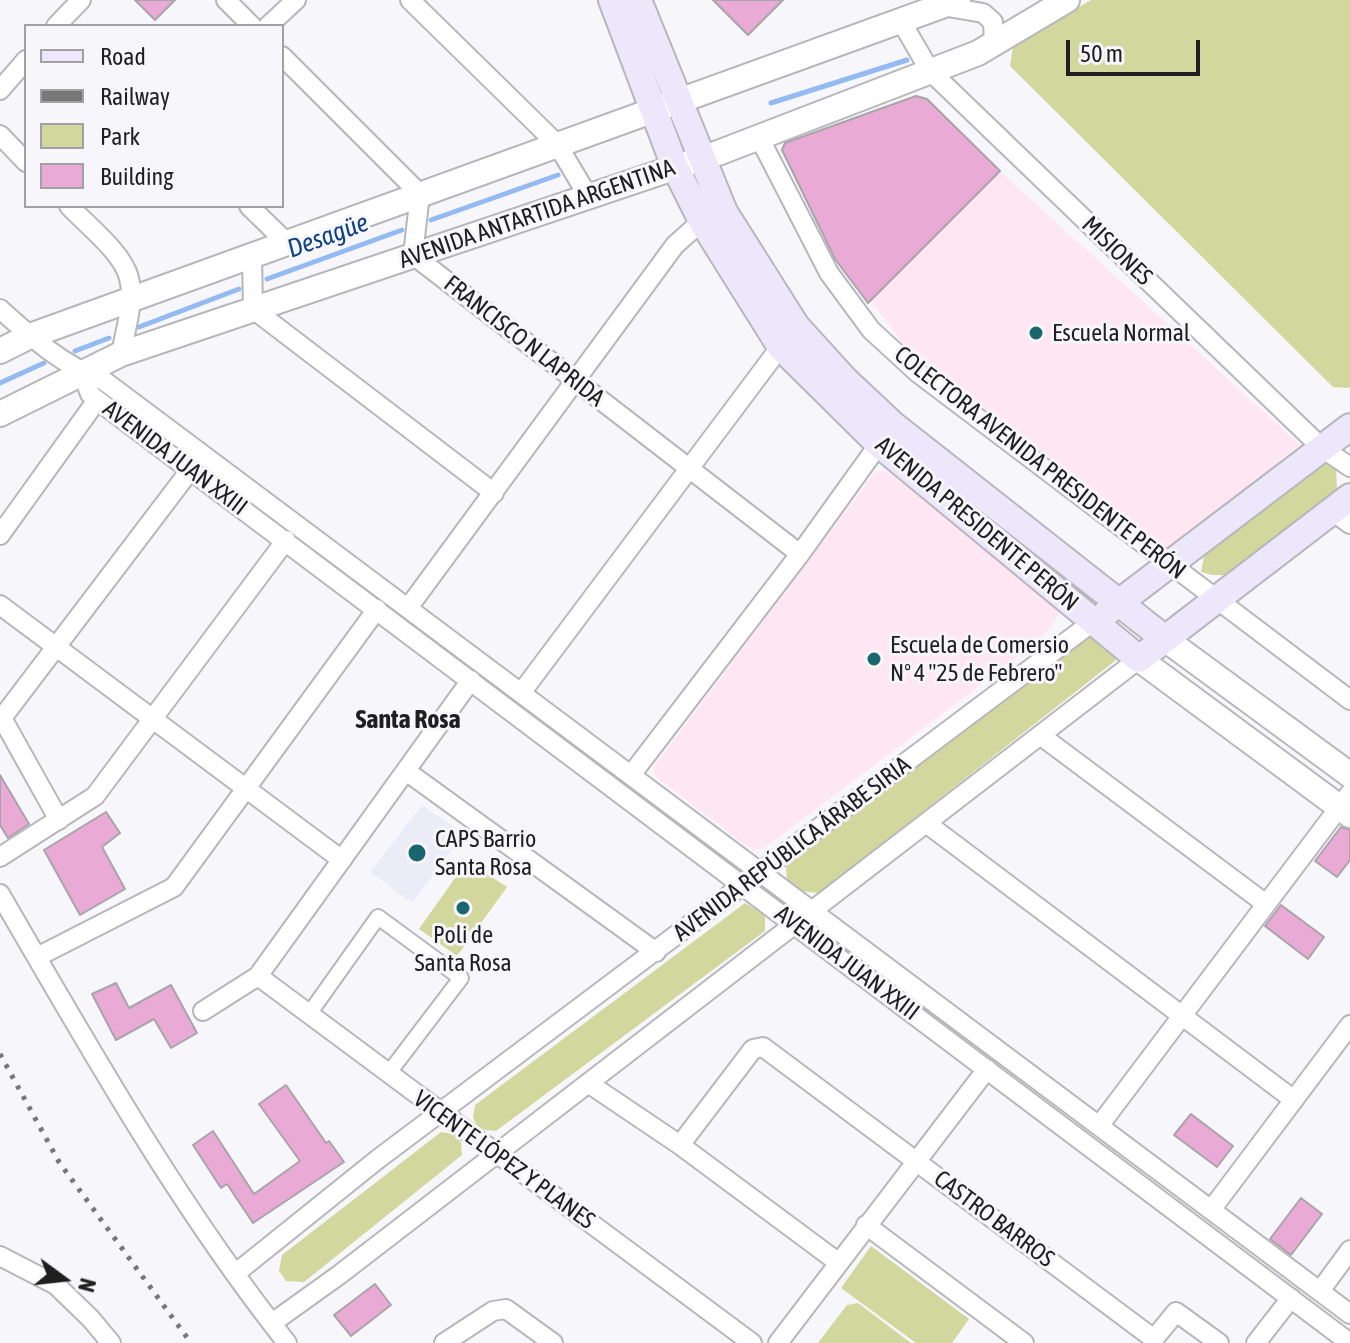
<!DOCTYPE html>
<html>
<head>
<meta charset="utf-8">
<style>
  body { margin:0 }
  #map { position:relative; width:1350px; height:1343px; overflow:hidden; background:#f7f7fb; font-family:"Asap Condensed",sans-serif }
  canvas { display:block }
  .legend { position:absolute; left:24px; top:24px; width:260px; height:184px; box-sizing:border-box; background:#f7f7fb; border:2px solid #a1a1a4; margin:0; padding:10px 14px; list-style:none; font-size:24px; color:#1f1f21 }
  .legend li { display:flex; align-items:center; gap:16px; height:40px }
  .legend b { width:40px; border:2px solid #a1a1a4 }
  .north { position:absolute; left:24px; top:1239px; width:80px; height:80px; -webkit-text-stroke:6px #f7f7fb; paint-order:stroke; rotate:105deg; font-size:22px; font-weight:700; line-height:32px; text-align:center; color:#1f1f21 }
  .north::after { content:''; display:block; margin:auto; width:28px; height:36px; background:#1f1f21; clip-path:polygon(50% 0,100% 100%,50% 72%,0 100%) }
  .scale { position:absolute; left:1066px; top:40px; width:134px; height:36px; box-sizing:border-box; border:4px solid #1f1f21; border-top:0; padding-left:10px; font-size:24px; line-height:28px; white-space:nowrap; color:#1f1f21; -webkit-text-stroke:6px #f7f7fb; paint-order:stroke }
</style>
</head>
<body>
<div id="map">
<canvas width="1350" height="1343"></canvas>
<ul class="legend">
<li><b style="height:10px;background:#ede7fc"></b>Road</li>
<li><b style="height:10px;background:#77777a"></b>Railway</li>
<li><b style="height:22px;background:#d2d79e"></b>Park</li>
<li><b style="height:22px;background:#e9abd5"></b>Building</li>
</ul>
<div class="north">N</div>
<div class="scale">50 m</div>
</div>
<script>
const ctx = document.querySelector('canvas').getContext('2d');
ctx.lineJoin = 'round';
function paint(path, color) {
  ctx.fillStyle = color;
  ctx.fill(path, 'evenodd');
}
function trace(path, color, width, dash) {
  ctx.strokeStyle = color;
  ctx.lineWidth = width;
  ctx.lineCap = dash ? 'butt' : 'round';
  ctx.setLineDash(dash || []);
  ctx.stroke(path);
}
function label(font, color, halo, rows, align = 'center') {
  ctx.font = font + ' "Asap Condensed",sans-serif';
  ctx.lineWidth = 6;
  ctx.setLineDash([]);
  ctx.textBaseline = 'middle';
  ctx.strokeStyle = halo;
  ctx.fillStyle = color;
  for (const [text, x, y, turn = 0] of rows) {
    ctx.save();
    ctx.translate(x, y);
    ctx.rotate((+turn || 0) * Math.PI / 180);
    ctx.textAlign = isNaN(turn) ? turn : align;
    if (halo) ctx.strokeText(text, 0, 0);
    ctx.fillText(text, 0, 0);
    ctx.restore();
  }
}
paint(new Path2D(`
  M 422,805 L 464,834 L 412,903 L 370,872 Z`), '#ececf8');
paint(new Path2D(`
  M 1000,171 L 1300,445 L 1168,550 L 1157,546 L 918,365 L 871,300 Z
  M 876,471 L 886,471 L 1066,606 L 1044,635 L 983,683 L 763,849 L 752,850 L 655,776 L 653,768 Z`), '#fee6f2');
paint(new Path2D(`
  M 1091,0 L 1350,0 L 1350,387 L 1348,388 L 1333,387 L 1010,66 L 1013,46 Z
  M 1316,461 L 1326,462 L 1336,468 L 1337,490 L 1228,575 L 1212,575 L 1201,572 L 1205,551 Z
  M 1095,633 L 1120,657 L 819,893 L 799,891 L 787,883 L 786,866 Z
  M 467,861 L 507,887 L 457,956 L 419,929 Z
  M 745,903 L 765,915 L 765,931 L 496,1131 L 479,1129 L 473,1118 L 475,1105 Z
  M 441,1132 L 453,1134 L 461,1142 L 462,1155 L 304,1282 L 286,1281 L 279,1271 L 282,1255 Z
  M 871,1246 L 969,1319 L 952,1343 L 916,1343 L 841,1288 Z
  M 858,1303 L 911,1343 L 818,1343 L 847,1305 Z`), '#d2d79e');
trace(new Path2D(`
  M 771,103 L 907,60
  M 431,220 L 558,175
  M 267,279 L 402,230
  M 139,327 L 239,289
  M 75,351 L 109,338
  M 0,383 L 44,363`), '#93bbf2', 5);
const building = new Path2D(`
  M 135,0 L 175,0 L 155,20 Z
  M 713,0 L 783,0 L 748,35 Z
  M 916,96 L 927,99 L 1000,171 L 868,303 L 835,259 L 782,150 L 785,143 Z
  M 0,775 L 29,824 L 8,838 L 0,825 Z
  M 106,812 L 120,833 L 102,847 L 125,889 L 80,915 L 44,850 Z
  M 1341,827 L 1350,830 L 1350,860 L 1337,877 L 1315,861 Z
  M 1281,905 L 1324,937 L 1308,959 L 1265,926 Z
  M 116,983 L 129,1008 L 171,985 L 197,1033 L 171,1048 L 154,1019 L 116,1040 L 92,994 Z
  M 286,1085 L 326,1143 L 329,1141 L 344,1162 L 253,1223 L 227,1184 L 221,1188 L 193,1145 L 213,1131 L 254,1194 L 300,1161 L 259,1104 Z
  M 1191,1114 L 1233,1146 L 1217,1167 L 1174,1135 Z
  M 1301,1198 L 1322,1214 L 1291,1255 L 1270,1239 Z
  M 375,1284 L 391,1305 L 351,1336 L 334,1315 Z`);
paint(building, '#e9abd5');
trace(building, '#a8a4a7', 2);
const pedestrian = new Path2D(`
  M 309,1014 L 378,917 L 461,978 L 388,1074`);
const minor = new Path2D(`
  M 226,0 L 252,26
  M 410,0 L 557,144 L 588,196
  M 942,6 L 983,13 L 993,22 L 994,43
  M 901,21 L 930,71 L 1322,448 L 1350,467
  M 56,26 L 81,0
  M 268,26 L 296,0
  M 282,56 L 420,194 L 413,255 L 800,554
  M 0,90 L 26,60
  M 0,135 L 26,162
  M 759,137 L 829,273 L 871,330 L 918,373 L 1350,700
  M 69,206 C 87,225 123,253 129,278 C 135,301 125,331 121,354
  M 249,206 L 287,243
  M 252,255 L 253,309 L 494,493
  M 0,309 C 31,337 63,366 103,380 L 1350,1314
  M 82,372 L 90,394 L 97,400 L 1350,1343
  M 1332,511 L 1350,524
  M 0,535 L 97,400
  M 0,605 L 342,860
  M 408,608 L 675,245 L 702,221 L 711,217
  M 521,693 L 787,338
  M 1040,735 L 1266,904
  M 406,771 L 656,952
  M 631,775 L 800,554 L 884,437
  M 59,820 L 2,718 L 191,469
  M 926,823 L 1294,1100
  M 0,857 L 95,796 L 286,540
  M 0,894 C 89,1047 177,1204 287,1343
  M 37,957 L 174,887 L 377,609
  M 258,976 L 752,1343
  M 203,1011 L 258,976 L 471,680
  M 588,1083 L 680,1145 L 839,1263
  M 1099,1126 L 1350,793
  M 680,1145 L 753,1049 L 763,1047 L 1154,1339 L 1176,1312 L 1219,1343
  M 1211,1210 L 1350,1025
  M 866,1225 L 1024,1343
  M 0,1256 L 56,1285 L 91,1319 L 111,1343
  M 236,1273 L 378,1159 L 1094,621
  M 1320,1291 L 1350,1250
  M 272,1323 L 339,1275 L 1139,659
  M 444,1343 L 493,1311 L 506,1309 L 553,1343
  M 778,1343 L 987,1069
  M 1256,1343 L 1291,1298`);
const tertiary = new Path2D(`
  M 0,351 L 30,336 L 958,0
  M 0,414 L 121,354 L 718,153 L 978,53 L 1067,0
  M 1165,639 L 1350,775
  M 1139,659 L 1350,815`);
const secondary = new Path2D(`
  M 612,0 L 675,167 L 702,221 L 781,347 L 879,444 L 1139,659 L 1350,497
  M 638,0 L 724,212 L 796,326 L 845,380 L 893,425 L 1165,639
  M 1108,611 L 1350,427`);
trace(pedestrian, '#b7b7bb', 18);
trace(minor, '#b7b7bb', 22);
trace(tertiary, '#b7b7bb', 28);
trace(secondary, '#b7b7bb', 30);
trace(pedestrian, '#fff', 14);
trace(minor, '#fff', 18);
trace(tertiary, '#fff', 24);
trace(secondary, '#ede7fc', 26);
trace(new Path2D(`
  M 0,1054 L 59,1162 L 191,1343`), '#77777a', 5, [4, 8]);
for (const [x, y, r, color] of [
  [1036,333,8,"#1a666e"],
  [874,659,8,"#1a666e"],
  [417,853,10,"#1a666e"],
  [463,908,8,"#1a666e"]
]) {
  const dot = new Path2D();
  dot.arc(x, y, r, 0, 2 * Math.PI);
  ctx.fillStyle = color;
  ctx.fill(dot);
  trace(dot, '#f7f7fb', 3);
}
label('24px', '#1f1f21', '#f7f7fb', [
  ["AVENIDA ANTARTIDA ARGENTINA",537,214,-19],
  ["MISIONES",1117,251,44],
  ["FRANCISCO N LAPRIDA",524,341,38],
  ["AVENIDA JUAN XXIII",175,458,37],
  ["COLECTORA AVENIDA PRESIDENTE PERÓN",1040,463,38],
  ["AVENIDA PRESIDENTE PERÓN",977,524,40],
  ["AVENIDA REPÚBLICA ÁRABE SIRIA",792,849,-37],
  ["AVENIDA JUAN XXIII",847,963,37],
  ["VICENTE LÓPEZ Y PLANES",504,1160,36],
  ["CASTRO BARROS",994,1219,37]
]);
label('24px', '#1f1f21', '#f7f7fb', [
  ["Escuela Normal",1052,333],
  ["Escuela de Comersio",890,645],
  ["Nº 4 \"25 de Febrero\"",890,673],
  ["CAPS Barrio",435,839],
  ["Santa Rosa",435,867],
  ["Poli de",463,935,"center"],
  ["Santa Rosa",463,963,"center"]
], 'left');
label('italic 26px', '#0f4282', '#f7f7fb', [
  ["Desagüe",328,236,-20]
]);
label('bold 26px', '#1f1f21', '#f7f7fb', [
  ["Santa Rosa",408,720]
]);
</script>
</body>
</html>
